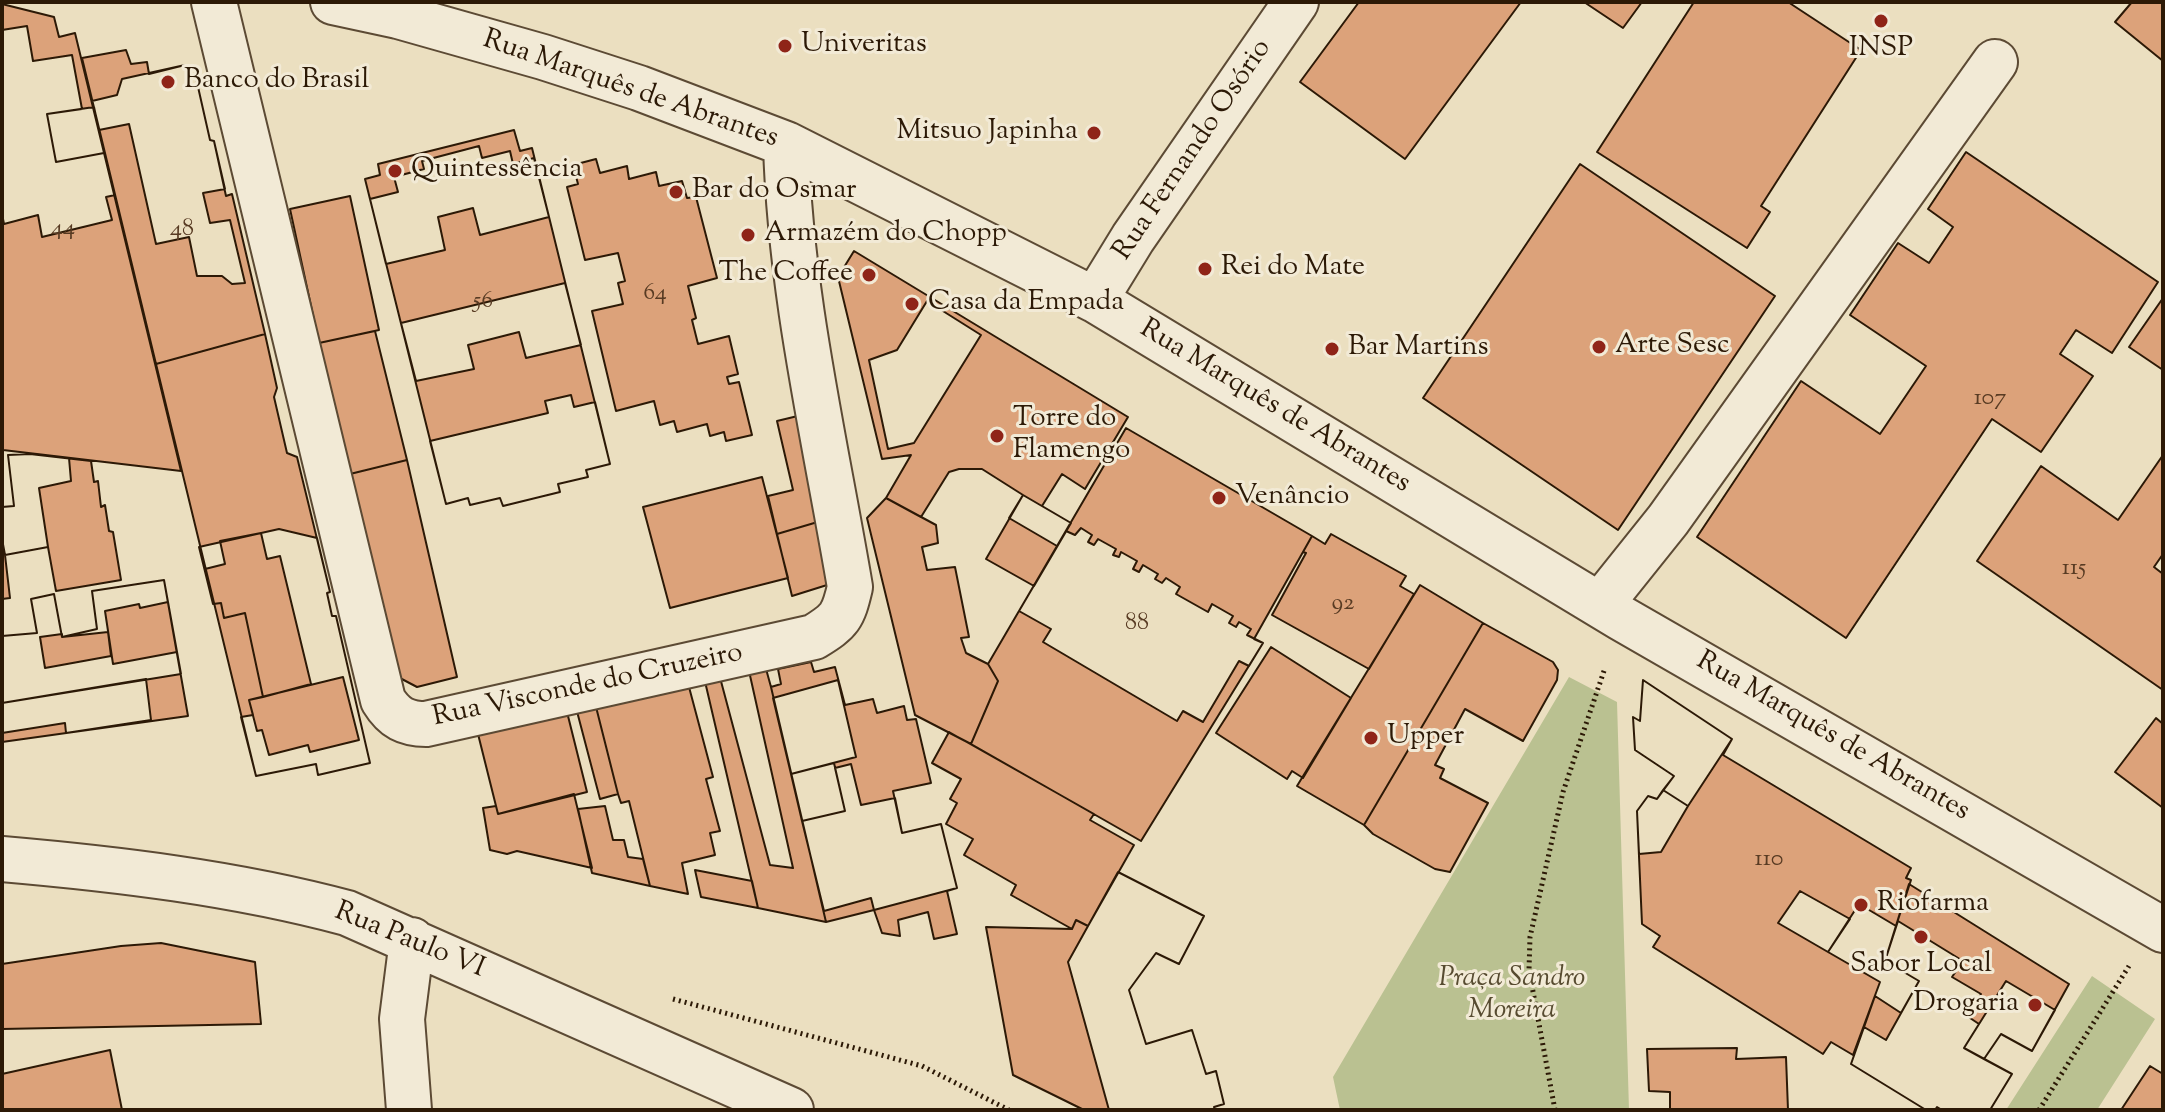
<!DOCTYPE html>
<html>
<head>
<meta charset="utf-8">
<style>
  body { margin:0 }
  #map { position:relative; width:2165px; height:1112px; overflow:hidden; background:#ebdfc0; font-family:"Sorts Mill Goudy",serif }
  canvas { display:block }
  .frame { position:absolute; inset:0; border:4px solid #2c1906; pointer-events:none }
</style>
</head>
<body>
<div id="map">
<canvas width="2165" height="1112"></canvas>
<div class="frame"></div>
</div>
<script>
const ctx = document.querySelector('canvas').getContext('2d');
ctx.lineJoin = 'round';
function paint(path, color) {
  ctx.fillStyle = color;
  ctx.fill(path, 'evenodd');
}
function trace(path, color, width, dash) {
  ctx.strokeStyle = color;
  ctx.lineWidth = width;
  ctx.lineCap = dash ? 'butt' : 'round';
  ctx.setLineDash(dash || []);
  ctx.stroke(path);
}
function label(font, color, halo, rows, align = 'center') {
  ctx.font = font + ' "Sorts Mill Goudy",serif';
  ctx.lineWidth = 6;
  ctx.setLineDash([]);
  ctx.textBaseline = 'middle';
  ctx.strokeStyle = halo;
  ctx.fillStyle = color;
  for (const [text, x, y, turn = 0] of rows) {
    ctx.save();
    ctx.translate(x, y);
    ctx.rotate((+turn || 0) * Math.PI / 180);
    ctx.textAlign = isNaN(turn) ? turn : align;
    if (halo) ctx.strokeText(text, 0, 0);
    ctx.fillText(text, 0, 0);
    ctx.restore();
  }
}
paint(new Path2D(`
  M 1569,677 L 1617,702 L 1629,1110 L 1340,1110 L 1333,1077 Z
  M 2092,976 L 2155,1019 L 2097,1110 L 2006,1110 Z`), '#bac191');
const building = new Path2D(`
  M 1359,2 L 1521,2 L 1405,159 L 1300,82 Z
  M 1584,2 L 1642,2 L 1623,28 Z
  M 1694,2 L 1788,2 L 1861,50 L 1761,206 L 1770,212 L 1747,248 L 1597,152 Z
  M 2132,2 L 2163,2 L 2163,61 L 2115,22 Z
  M 2,4 L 54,17 L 59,37 L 75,33 L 181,471 L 3,450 Z
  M 27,26 L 33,61 L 72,55 L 82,109 L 47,114 L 56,162 L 104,153 L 115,195 L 106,197 L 112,220 L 42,237 L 38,215 L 4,224 L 2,214 L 2,30 Z
  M 126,50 L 131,64 L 147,62 L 149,74 L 185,65 L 188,80 L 196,78 L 210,140 L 214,141 L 226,196 L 232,194 L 265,334 L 156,364 L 82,58 Z
  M 185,65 L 188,80 L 196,78 L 210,140 L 214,141 L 225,189 L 203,193 L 210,223 L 230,220 L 245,283 L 232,284 L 222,276 L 197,276 L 189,237 L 156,244 L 129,124 L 99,130 L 92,101 L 117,95 L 122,79 Z
  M 94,107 L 104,153 L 56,162 L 47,114 Z
  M 514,130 L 520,151 L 532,148 L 610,464 L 586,470 L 588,477 L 558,484 L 560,492 L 503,506 L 500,498 L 470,505 L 468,498 L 446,504 L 365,179 L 380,175 L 378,164 Z
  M 479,146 L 482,158 L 510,151 L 513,164 L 534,158 L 549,217 L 480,235 L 473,208 L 438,217 L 445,250 L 386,264 L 370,199 L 398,192 L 394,177 L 424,169 L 422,161 Z
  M 1966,152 L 2158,282 L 2112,353 L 2076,330 L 2060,354 L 2093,376 L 2041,452 L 1992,419 L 1846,638 L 1697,537 L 1801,381 L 1880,434 L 1926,366 L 1850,315 L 1898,243 L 1929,263 L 1953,227 L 1928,209 Z
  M 596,159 L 600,173 L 627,166 L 629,179 L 656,172 L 659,186 L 682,181 L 687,198 L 696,197 L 717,278 L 688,286 L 696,318 L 692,320 L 698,344 L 729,336 L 738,374 L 727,377 L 729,384 L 739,382 L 752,435 L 726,441 L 724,432 L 710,436 L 707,424 L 677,432 L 674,421 L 660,425 L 654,401 L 616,411 L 592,311 L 623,304 L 618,283 L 625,281 L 618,253 L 585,260 L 567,187 L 578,184 L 573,165 Z
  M 1580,164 L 1775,296 L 1618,530 L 1423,398 Z
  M 350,196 L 379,330 L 319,343 L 290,209 Z
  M 854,251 L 1128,417 L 1085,489 L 1062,474 L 1042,506 L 1071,523 L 1034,586 L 986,559 L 1023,495 L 982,469 L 959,469 L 949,472 L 921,517 L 886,498 L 911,455 L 882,459 L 838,277 Z
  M 565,283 L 581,345 L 526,358 L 519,332 L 468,345 L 474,369 L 416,381 L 401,323 Z
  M 2163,298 L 2163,370 L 2129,347 Z
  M 927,301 L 981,335 L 914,443 L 888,449 L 869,360 L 897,350 Z
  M 375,331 L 407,460 L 350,474 L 319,343 Z
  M 265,334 L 277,388 L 274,397 L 287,453 L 297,457 L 330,592 L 327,593 L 332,616 L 336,616 L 370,763 L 318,775 L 316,764 L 256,776 L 156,364 Z
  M 571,395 L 574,407 L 595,402 L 610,464 L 586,470 L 588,477 L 558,484 L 560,492 L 503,506 L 500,498 L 470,505 L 468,498 L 446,504 L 430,441 L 548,413 L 545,401 Z
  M 806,414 L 821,521 L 777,534 L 768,496 L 793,490 L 777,421 Z
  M 1126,428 L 1312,536 L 1254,639 L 1263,643 L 1141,841 L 971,744 L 998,681 L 988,664 Z
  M 30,454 L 69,458 L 71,481 L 39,488 L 48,547 L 5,555 L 2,539 L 2,507 L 14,506 L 8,455 Z
  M 30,454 L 91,461 L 94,482 L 98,481 L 101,507 L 105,505 L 109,531 L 113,532 L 121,580 L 56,591 L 48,547 L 5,555 L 10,598 L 2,599 L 2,507 L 14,506 L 8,455 Z
  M 2163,455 L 2163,554 L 2154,567 L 2163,574 L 2163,690 L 1977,561 L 2041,466 L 2118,520 Z
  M 407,460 L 457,677 L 417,687 L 398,677 L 350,474 Z
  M 762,477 L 788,578 L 670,608 L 643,507 Z
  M 1023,495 L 1071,523 L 1057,546 L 1009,518 Z
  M 886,498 L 936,525 L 938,543 L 922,547 L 927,570 L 955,567 L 969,637 L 961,638 L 966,653 L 988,664 L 998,681 L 971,744 L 915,715 L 867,518 Z
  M 821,521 L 843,580 L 792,596 L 777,534 Z
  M 1081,528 L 1092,535 L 1088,542 L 1094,545 L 1098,539 L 1116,549 L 1113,555 L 1119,557 L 1121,552 L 1137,561 L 1133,569 L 1139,572 L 1143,565 L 1158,574 L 1155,579 L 1162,583 L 1166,578 L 1180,587 L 1176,594 L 1208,612 L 1212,604 L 1233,616 L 1229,623 L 1236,627 L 1239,622 L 1251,629 L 1247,635 L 1263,643 L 1249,666 L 1239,661 L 1203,722 L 1183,711 L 1177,721 L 1043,642 L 1051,629 L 1019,611 L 1066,531 L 1075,535 Z
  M 279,529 L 317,538 L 330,592 L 327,593 L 332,616 L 336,616 L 370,763 L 318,775 L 316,764 L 256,776 L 241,717 L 253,715 L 249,700 L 263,697 L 245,613 L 224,618 L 221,603 L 213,604 L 199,547 Z
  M 261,533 L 267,559 L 280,556 L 311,684 L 263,697 L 245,613 L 224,618 L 221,603 L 213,604 L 205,569 L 225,564 L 220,541 Z
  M 1331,534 L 1406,576 L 1400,586 L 1414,594 L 1369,669 L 1272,615 L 1306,553 L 1303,552 L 1312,536 L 1325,544 Z
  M 164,580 L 181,674 L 2,703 L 2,636 L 37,633 L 31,599 L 54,594 L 62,637 L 97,629 L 92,591 Z
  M 164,580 L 188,716 L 2,742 L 2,636 L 37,633 L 31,599 L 54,594 L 62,637 L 97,629 L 92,591 Z
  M 1420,585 L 1483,623 L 1364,825 L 1297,786 Z
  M 168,602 L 177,652 L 113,664 L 105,611 L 139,604 L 140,608 Z
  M 1483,623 L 1553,662 L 1558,670 L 1557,680 L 1523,741 L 1465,709 L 1435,765 L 1444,769 L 1440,778 L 1488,803 L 1450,872 L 1435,869 L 1373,834 L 1364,825 Z
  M 108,632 L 111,656 L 45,668 L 40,637 L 62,634 L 62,637 Z
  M 1271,647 L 1351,698 L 1303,778 L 1292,771 L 1287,779 L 1216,733 Z
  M 763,658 L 771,687 L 826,922 L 758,908 L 703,673 L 718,670 L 770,865 L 793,868 L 747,662 Z
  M 811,662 L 814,672 L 835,667 L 845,705 L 873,699 L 877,713 L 904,706 L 907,720 L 916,719 L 931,783 L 893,791 L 902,833 L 941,824 L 957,888 L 947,891 L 957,934 L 934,939 L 928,912 L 898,920 L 900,936 L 882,933 L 874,910 L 826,922 L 771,687 L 781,684 L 778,669 Z
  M 685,672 L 713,777 L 706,779 L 720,831 L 710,833 L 715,855 L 682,863 L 688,894 L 650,886 L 629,801 L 621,803 L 618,794 L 593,695 Z
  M 343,677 L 359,740 L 310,752 L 308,745 L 269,755 L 262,730 L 257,731 L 249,700 Z
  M 146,679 L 151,720 L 66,733 L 65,723 L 2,733 L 2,703 Z
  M 838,680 L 856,757 L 791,774 L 773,698 Z
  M 1643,680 L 1732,739 L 1688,806 L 1663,790 L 1674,776 L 1635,750 L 1633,717 L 1640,721 Z
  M 1643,680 L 1732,739 L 1723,755 L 1911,868 L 1906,878 L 1911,880 L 1896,926 L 1859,904 L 1828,952 L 1880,982 L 1853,1055 L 1831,1042 L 1823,1054 L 1653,947 L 1660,936 L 1642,924 L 1637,811 L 1648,796 L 1657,799 L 1674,776 L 1635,750 L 1633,717 L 1640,721 Z
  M 593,695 L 618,794 L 600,799 L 574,700 Z
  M 564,700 L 587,792 L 498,814 L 475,722 Z
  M 2156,718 L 2163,724 L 2163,808 L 2115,772 Z
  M 949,732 L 1094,814 L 1090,820 L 1134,845 L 1088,926 L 1076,920 L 1072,929 L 1011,895 L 1016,885 L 964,855 L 973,839 L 946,824 L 957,803 L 950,799 L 961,779 L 932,763 Z
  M 834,763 L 845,811 L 802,821 L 791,774 Z
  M 851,764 L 861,805 L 895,798 L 902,833 L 941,824 L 957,888 L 874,910 L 871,898 L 824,911 L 802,821 L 845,811 L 835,768 Z
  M 1663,790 L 1688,806 L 1661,852 L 1639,854 L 1637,811 L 1648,796 L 1657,799 Z
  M 574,794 L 592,868 L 517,851 L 507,854 L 490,850 L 483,808 L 496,806 L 498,814 Z
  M 605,806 L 613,840 L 624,840 L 628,857 L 643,859 L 650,886 L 592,873 L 578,809 Z
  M 695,870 L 752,881 L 758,908 L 701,897 Z
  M 1118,872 L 1204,916 L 1179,964 L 1156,953 L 1129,990 L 1146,1044 L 1192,1030 L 1206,1074 L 1216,1071 L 1224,1104 L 1214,1107 L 1215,1110 L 1109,1110 L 1068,962 Z
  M 1118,872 L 1204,916 L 1179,964 L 1156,953 L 1129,990 L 1146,1044 L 1192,1030 L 1206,1074 L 1216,1071 L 1224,1104 L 1214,1107 L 1215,1110 L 1084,1110 L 1013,1075 L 986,927 L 1072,929 L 1076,920 L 1088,926 Z
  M 1909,884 L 2069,984 L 2032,1051 L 2001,1034 L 1984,1059 L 2012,1074 L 1990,1110 L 1942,1110 L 1937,1107 L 1935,1110 L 1926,1110 L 1851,1064 L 1875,996 L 1901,1013 L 1919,981 L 1885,961 Z
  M 1800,891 L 1850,919 L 1828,952 L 1778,923 Z
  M 1898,921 L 1963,961 L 1952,977 L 1981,994 L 1967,1016 L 1979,1024 L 1964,1048 L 2012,1074 L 1990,1110 L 1942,1110 L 1937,1107 L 1935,1110 L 1926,1110 L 1851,1064 L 1864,1027 L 1886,1040 L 1919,981 L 1885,961 Z
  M 161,943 L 255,962 L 261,1024 L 2,1029 L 2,964 L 121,946 Z
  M 2006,981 L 2055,1010 L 2032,1051 L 2001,1034 L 1984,1059 L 1964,1048 Z
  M 1737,1048 L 1736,1059 L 1786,1057 L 1788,1110 L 1670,1110 L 1670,1092 L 1649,1091 L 1647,1049 Z
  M 110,1050 L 122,1110 L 2,1110 L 2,1074 Z
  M 2150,1066 L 2163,1074 L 2163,1110 L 2121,1110 Z`);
paint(building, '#dca27a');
trace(building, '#2c1906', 2);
const minor = new Path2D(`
  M 214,2 L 383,700 C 394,718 406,724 426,724 L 814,637 C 840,621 843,617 850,587 C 825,440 790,293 786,144
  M 333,2 L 398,16 L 543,57 L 639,88 L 786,144 L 1095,300 L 1621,618 L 2163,930
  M 1095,300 L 1133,238 L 1296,2
  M 1600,605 L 1668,520 L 1995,62
  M 2,859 C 117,869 235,883 347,913 L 791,1110
  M 409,1110 L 402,1019 L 412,940`);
trace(minor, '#5c4a34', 48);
trace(new Path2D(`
  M 673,999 L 922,1066 L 1009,1110
  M 1555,1110 L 1529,970 L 1530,937 L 1563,792 L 1605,668
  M 2039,1110 L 2129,966`), '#2c1906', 5, [2, 4]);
trace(minor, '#f2ead6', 44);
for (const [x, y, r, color] of [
  [1881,21,8,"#8f2418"],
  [785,46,8,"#8f2418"],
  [168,82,8,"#8f2418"],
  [1094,133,8,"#8f2418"],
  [395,171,8,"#8f2418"],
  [676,192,8,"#8f2418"],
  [748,235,8,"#8f2418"],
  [1205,269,8,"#8f2418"],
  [869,275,8,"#8f2418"],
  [912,304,8,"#8f2418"],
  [1599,347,8,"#8f2418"],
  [1332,349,8,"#8f2418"],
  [997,436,8,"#8f2418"],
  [1219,498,8,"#8f2418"],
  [1371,738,8,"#8f2418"],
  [1861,905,8,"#8f2418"],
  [1921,937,8,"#8f2418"],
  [2035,1005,8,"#8f2418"]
]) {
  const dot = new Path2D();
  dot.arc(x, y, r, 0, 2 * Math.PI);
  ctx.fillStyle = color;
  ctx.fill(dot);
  trace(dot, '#f2ead6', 3);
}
label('24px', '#583b23', null, [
  ["44",63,230],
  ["48",182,231],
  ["64",655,295],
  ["56",483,303],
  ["107",1990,400],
  ["115",2074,570],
  ["92",1343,605],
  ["88",1137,625],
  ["110",1769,861]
]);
label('28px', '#2c1906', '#f2ead6', [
  ["Univeritas",801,46],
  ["INSP",1881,50,"center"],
  ["Banco do Brasil",184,82],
  ["Mitsuo Japinha",1078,133,"right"],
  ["Quintessência",411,171],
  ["Bar do Osmar",692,192],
  ["Armazém do Chopp",764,235],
  ["Rei do Mate",1221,269],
  ["The Coffee",853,275,"right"],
  ["Casa da Empada",928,304],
  ["Arte Sesc",1615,347],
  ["Bar Martins",1348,349],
  ["Torre do",1013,420],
  ["Flamengo",1013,452],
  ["Venâncio",1235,498],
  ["Upper",1387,738],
  ["Riofarma",1877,905],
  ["Sabor Local",1921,966,"center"],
  ["Drogaria",2019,1005,"right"]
], 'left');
label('28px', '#2c1906', '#f2ead6', [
  ["Rua Marquês de Abrantes",630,91,19],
  ["Rua Fernando Osório",1194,151,-56],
  ["Rua Marquês de Abrantes",1274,408,31],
  ["Rua Visconde do Cruzeiro",588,687,-12],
  ["Rua Marquês de Abrantes",1832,738,30],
  ["Rua Paulo VI",409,942,22]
]);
label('italic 28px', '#574b30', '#f2ead6', [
  ["Praça Sandro",1512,980],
  ["Moreira",1512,1012]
]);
</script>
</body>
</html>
